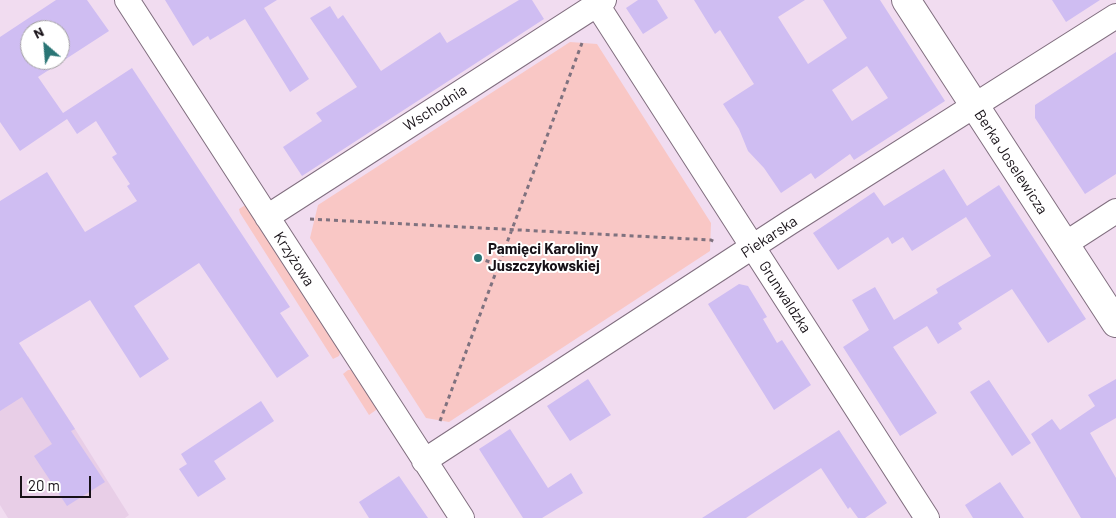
<!DOCTYPE html>
<html>
<head>
<meta charset="utf-8">
<style>
  body { margin:0 }
  #map { position:relative; width:1116px; height:518px; overflow:hidden; background:#f1dcf0; font-family:Barlow,sans-serif }
  canvas { display:block }
  .north { position:absolute; left:20px; top:20px; width:50px; height:50px; box-sizing:border-box; background:#fff; border:1px solid #a2a0a2; border-radius:50%; rotate:333deg; font-size:14px; font-weight:700; line-height:20px; text-align:center; color:#171117 }
  .north::after { content:''; display:block; margin:auto; width:18px; height:22px; background:#2a7575; clip-path:polygon(50% 0,100% 100%,50% 72%,0 100%) }
  .scale { position:absolute; left:20px; top:476px; width:71px; height:22px; box-sizing:border-box; border:2px solid #171117; border-top:0; padding-left:6px; font-size:15px; line-height:18px; white-space:nowrap; color:#171117; -webkit-text-stroke:4px #fff; paint-order:stroke }
</style>
</head>
<body>
<div id="map">
<canvas width="1116" height="518"></canvas>
<div class="north">N</div>
<div class="scale">20 m</div>
</div>
<script>
const ctx = document.querySelector('canvas').getContext('2d');
ctx.lineJoin = 'round';
function paint(path, color) {
  ctx.fillStyle = color;
  ctx.fill(path, 'evenodd');
}
function trace(path, color, width, dash) {
  ctx.strokeStyle = color;
  ctx.lineWidth = width;
  ctx.lineCap = dash ? 'butt' : 'round';
  ctx.setLineDash(dash || []);
  ctx.stroke(path);
}
function label(font, color, halo, rows, align = 'center') {
  ctx.font = font + ' Barlow,sans-serif';
  ctx.lineWidth = 4;
  ctx.setLineDash([]);
  ctx.textBaseline = 'middle';
  ctx.strokeStyle = halo;
  ctx.fillStyle = color;
  for (const [text, x, y, turn = 0] of rows) {
    ctx.save();
    ctx.translate(x, y);
    ctx.rotate((+turn || 0) * Math.PI / 180);
    ctx.textAlign = isNaN(turn) ? turn : align;
    if (halo) ctx.strokeText(text, 0, 0);
    ctx.fillText(text, 0, 0);
    ctx.restore();
  }
}
paint(new Path2D(`
  M 28,356 L 75,429 L 129,515 L 125,518 L 8,518 L 0,505 L 0,375 Z`), '#e8cee7');
paint(new Path2D(`
  M 570,42 L 597,44 L 711,223 L 710,251 L 449,422 L 426,418 L 310,238 L 318,205 Z
  M 247,204 L 333,340 L 341,350 L 339,356 L 333,359 L 240,213 L 239,209 Z
  M 348,370 L 354,370 L 377,405 L 376,410 L 369,415 L 343,374 Z`), '#f9c7c5');
paint(new Path2D(`
  M 56,0 L 87,0 L 109,31 L 38,77 L 63,113 L 132,68 L 290,307 L 280,313 L 309,356 L 277,378 L 199,263 L 134,306 L 169,359 L 140,378 L 90,300 L 19,343 L 75,429 L 71,431 L 105,482 L 67,506 L 34,456 L 52,444 L 22,397 L 0,411 L 0,201 L 47,172 L 85,232 L 137,201 L 127,186 L 130,184 L 112,157 L 117,154 L 96,121 L 77,134 L 67,119 L 20,151 L 0,122 L 0,37 ZM 30,30 L 60,30 L 60,60 L 30,60 Z
  M 165,0 L 277,0 L 264,8 L 309,79 L 290,92 L 245,19 L 210,40 L 208,36 L 193,46 Z
  M 519,0 L 532,0 L 544,19 L 302,176 L 283,147 L 322,121 L 316,113 L 357,87 L 310,18 L 330,6 L 338,19 L 343,15 L 381,71 L 440,32 L 447,43 Z
  M 638,0 L 657,0 L 668,18 L 643,34 L 626,8 Z
  M 694,0 L 805,0 L 778,17 L 808,64 L 847,38 L 823,0 L 880,0 L 945,101 L 854,160 L 850,154 L 815,179 L 811,173 L 781,193 L 764,168 L 748,151 L 739,129 L 723,104 L 754,84 L 720,30 L 715,34 ZM 867,66 L 888,98 L 852,121 L 832,90 Z
  M 1052,0 L 1100,0 L 1066,22 Z
  M 1116,52 L 1116,174 L 1085,194 L 1035,118 L 1035,105 Z
  M 944,169 L 967,206 L 999,185 L 1086,319 L 1048,343 L 1012,289 L 958,323 L 962,329 L 938,344 L 927,326 L 893,347 L 937,413 L 900,436 L 843,347 L 869,330 L 852,300 L 875,287 L 894,320 L 938,293 L 936,289 L 991,256 L 966,217 L 912,251 L 903,237 L 892,244 L 888,237 L 838,270 L 813,233 L 874,192 L 884,206 Z
  M 739,284 L 748,286 L 767,317 L 763,319 L 777,343 L 782,340 L 811,385 L 774,410 L 708,304 Z
  M 588,379 L 611,415 L 570,441 L 547,406 Z
  M 1116,379 L 1116,418 L 1090,433 L 1116,478 L 1116,518 L 1081,518 L 1031,434 L 1052,419 L 1060,430 L 1095,406 L 1088,395 Z
  M 989,380 L 1031,443 L 1012,456 L 970,392 Z
  M 261,401 L 274,421 L 214,461 L 226,479 L 198,497 L 179,469 L 187,464 L 181,454 Z
  M 510,429 L 548,488 L 571,473 L 583,493 L 542,518 L 523,518 L 479,449 Z
  M 839,430 L 887,503 L 865,518 L 858,518 L 850,507 L 848,509 L 821,468 L 746,518 L 702,518 Z
  M 399,476 L 428,518 L 369,518 L 359,502 Z
  M 1000,482 L 1024,518 L 973,518 L 965,505 Z`), '#cfbdf2');
const minor = new Path2D(`
  M 127,0 L 462,518
  M 594,0 L 927,518
  M 267,217 L 604,0
  M 1065,244 L 1116,211
  M 424,461 L 789,223 L 1116,16`);
const tertiary = new Path2D(`
  M 906,0 L 1116,323`);
trace(minor, '#806e7f', 26);
trace(tertiary, '#806e7f', 30);
trace(new Path2D(`
  M 310,219 L 711,240 L 715,242
  M 478,258 L 499,265
  M 440,421 L 582,43`), '#7f727f', 3, [4, 4]);
trace(minor, '#fff', 24);
trace(tertiary, '#fff', 28);
for (const [x, y, r, color] of [
  [478,258,5,"#2a7575"]
]) {
  const dot = new Path2D();
  dot.arc(x, y, r, 0, 2 * Math.PI);
  ctx.fillStyle = color;
  ctx.fill(dot);
  trace(dot, '#fff', 2);
}
label('15px', '#171117', '#fff', [
  ["Wschodnia",435,108,-33],
  ["Berka Joselewicza",1011,162,57],
  ["Piekarska",769,237,-33],
  ["Krzyżowa",294,259,57],
  ["Grunwaldzka",785,297,57]
]);
label('bold 15px', '#171117', '#fff', [
  ["Pamięci Karoliny",488,249],
  ["Juszczykowskiej",488,266]
], 'left');
</script>
</body>
</html>
